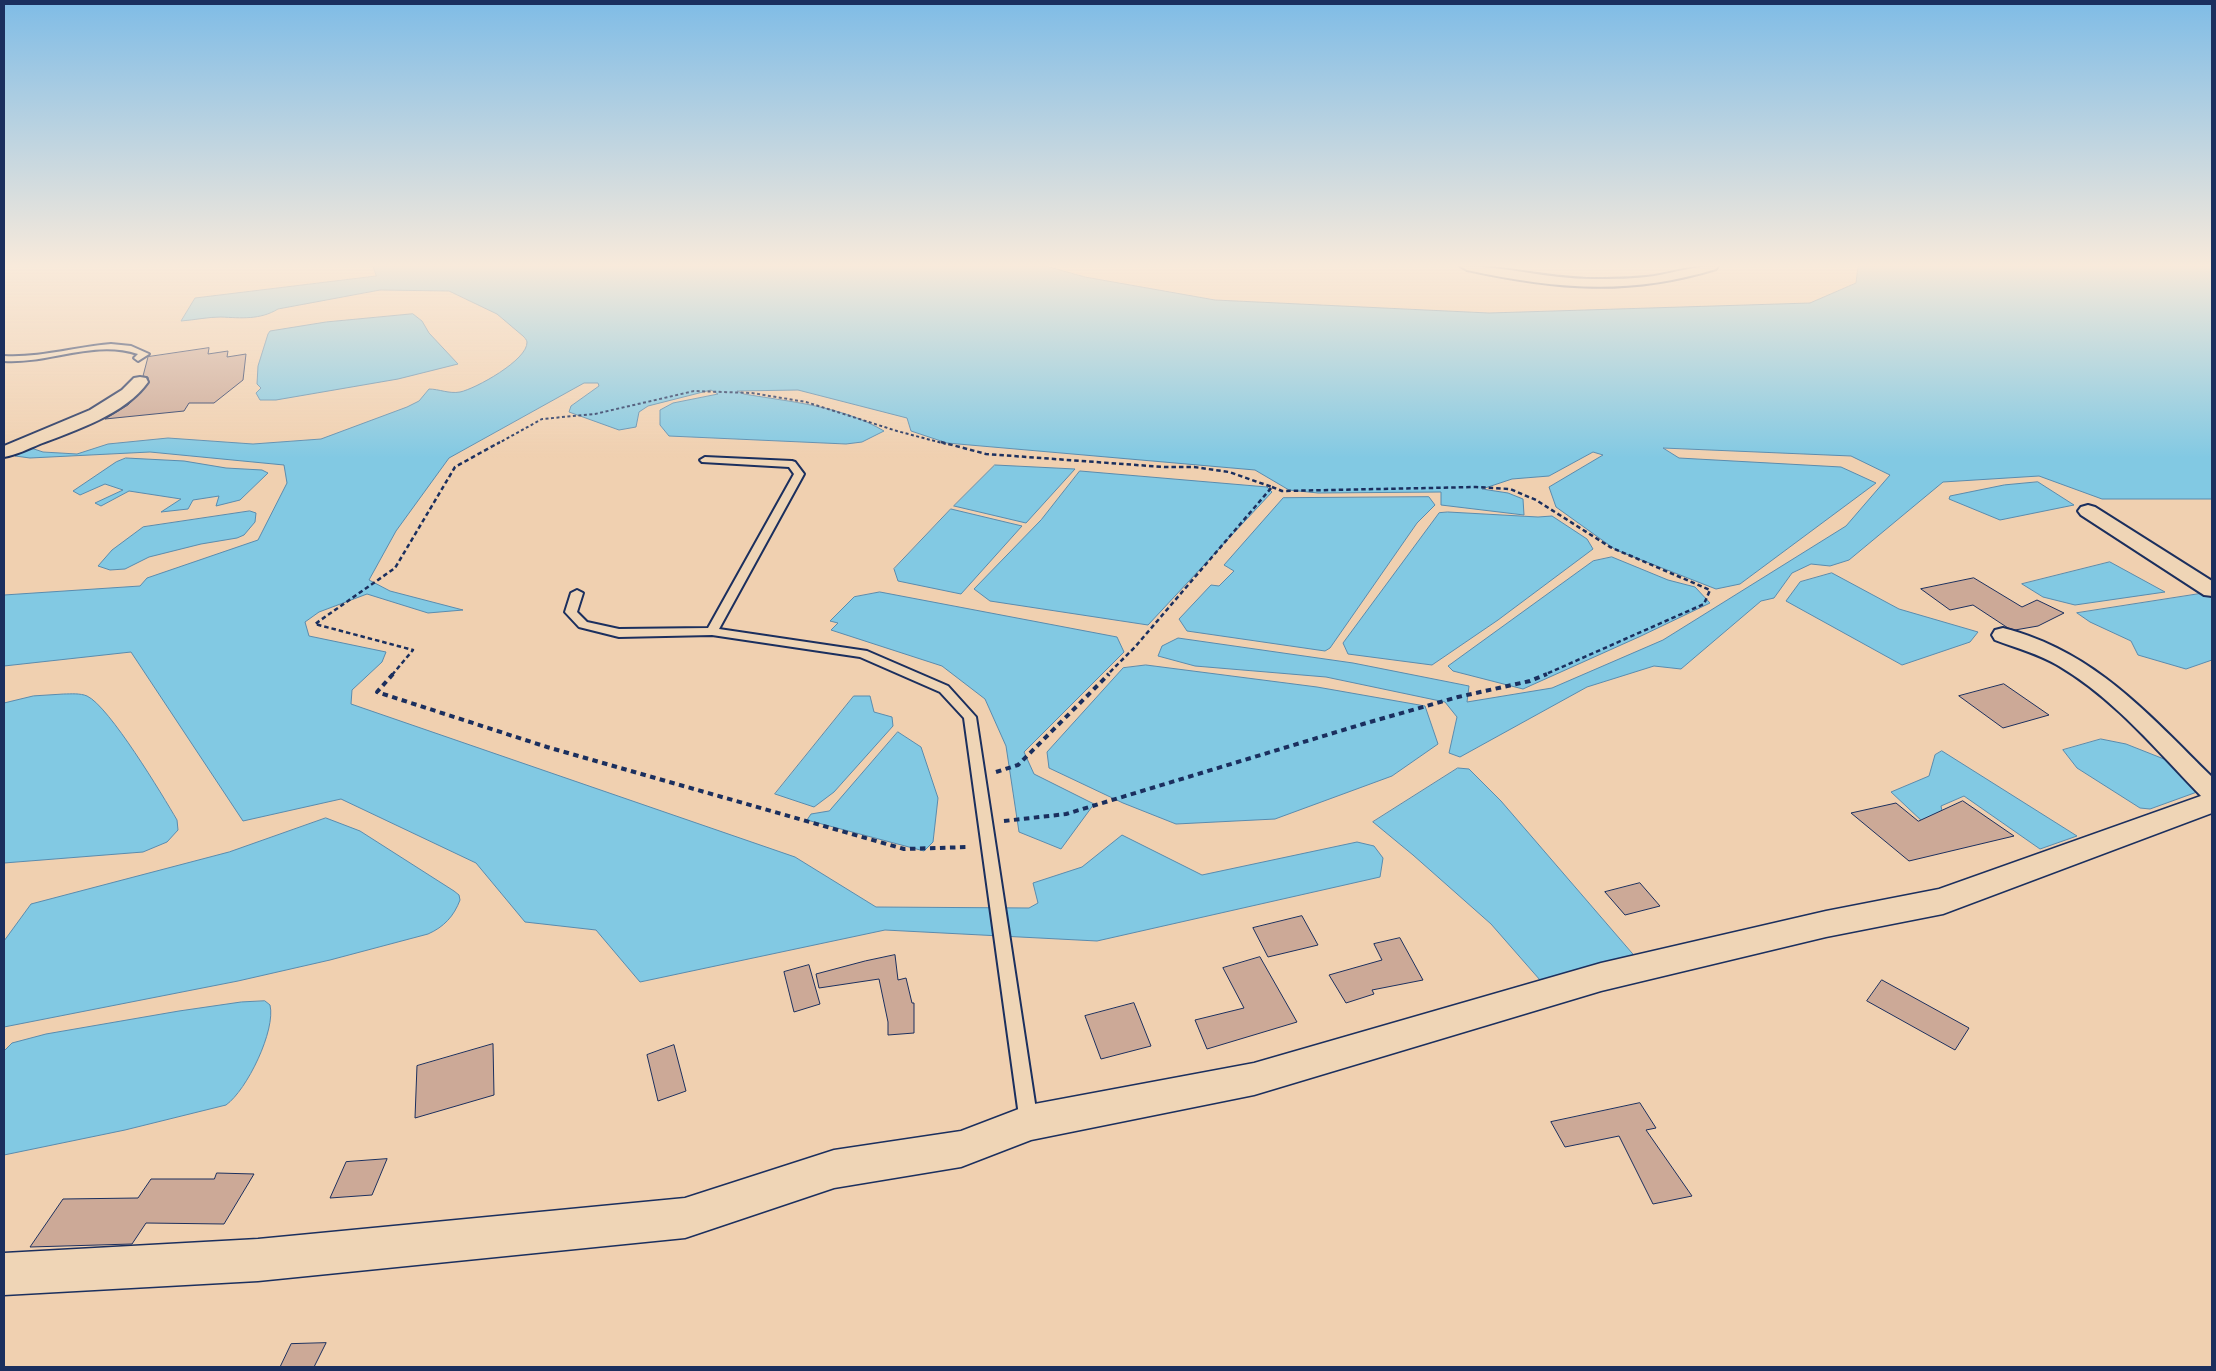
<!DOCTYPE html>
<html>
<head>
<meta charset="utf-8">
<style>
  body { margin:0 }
  #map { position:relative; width:2216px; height:1371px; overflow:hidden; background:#f0d0b0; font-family:"Playpen Sans",sans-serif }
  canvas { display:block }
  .frame { position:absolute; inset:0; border:5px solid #1b2f5e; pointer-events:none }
</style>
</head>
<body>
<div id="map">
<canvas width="2216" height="1371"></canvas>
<div class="frame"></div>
</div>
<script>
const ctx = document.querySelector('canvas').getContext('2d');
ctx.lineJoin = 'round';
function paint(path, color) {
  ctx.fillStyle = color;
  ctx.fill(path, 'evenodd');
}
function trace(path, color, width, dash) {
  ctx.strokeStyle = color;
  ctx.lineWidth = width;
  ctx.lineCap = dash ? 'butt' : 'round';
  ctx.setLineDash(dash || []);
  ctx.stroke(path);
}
const water = new Path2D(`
  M 373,266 L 1046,266 L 1085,277 L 1215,300 L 1489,313 L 1810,303 L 1856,283 L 1858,266 L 2212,266 L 2212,499 L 2102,499 L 2039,476 L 1943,482 L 1849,560 L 1830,566 L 1811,564 L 1792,573 L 1774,598 L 1761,601 L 1681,669 L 1654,666 L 1587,687 L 1460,757 L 1449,753 L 1457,717 L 1445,702 L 1326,677 L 1195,666 L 1158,656 L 1162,646 L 1178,638 L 1353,663 L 1469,686 L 1467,702 L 1552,688 L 1663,640 L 1846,526 L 1890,475 L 1851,456 L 1663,448 L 1679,458 L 1841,467 L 1876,483 L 1740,584 L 1716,589 L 1616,550 L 1556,507 L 1549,487 L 1603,455 L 1593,452 L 1549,476 L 1512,479 L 1482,489 L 1508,493 L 1523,499 L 1524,515 L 1441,505 L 1441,492 L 1318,493 L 1289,490 L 1255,470 L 947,443 L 911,431 L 907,418 L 798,390 L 737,391 L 744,394 C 791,402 842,406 884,431 L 862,442 L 846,444 L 669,436 L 660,425 L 660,410 L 673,403 L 718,394 L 711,390 L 648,406 L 639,412 L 636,427 L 619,430 L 569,412 L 571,406 L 599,386 L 598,383 L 584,383 L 449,458 L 396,531 L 369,580 L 390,591 L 463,610 L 428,613 L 367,594 L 319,612 L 305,622 L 309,636 L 386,652 L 382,662 L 352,690 L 351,704 L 795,857 L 876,907 L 1029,908 L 1038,903 L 1033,883 L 1082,867 L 1122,835 L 1202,875 L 1357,842 L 1374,846 L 1383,858 L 1380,877 L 1097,941 L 885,930 L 640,982 L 596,930 L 525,922 L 476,863 L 341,799 L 243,821 L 131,652 L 4,666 L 4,595 L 140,586 L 147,578 L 258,540 L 287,483 L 284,465 L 150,452 L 30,458 L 15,456 L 31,448 L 43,452 L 77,454 L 108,444 L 168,438 L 253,444 L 321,439 L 407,407 L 419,401 L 429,389 C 439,389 449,394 460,392 C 475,389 528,360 527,342 C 527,340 524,337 523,336 L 497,314 L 449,291 L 380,290 L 278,309 C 260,320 241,318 221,317 C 208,317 194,320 181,321 L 195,298 L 376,276 Z
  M 413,314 L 422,321 L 429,333 L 458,364 L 398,379 L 276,400 L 260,400 L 256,393 L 261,388 L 257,384 L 258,366 L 268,334 L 270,331 L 326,322 Z
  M 126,458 L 184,461 L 226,468 L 262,470 L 268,473 L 240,500 L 216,506 L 219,496 L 193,500 L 188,509 L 161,512 L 181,499 L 129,491 L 101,506 L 95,503 L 123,490 L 105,484 L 80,495 L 73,491 L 116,462 Z
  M 995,465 L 1075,469 L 1026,523 L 954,506 Z
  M 1080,471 L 1267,487 L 1272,492 L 1148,625 L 990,601 L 974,589 L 1041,520 Z
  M 2038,482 L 2074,505 L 2000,520 L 1949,499 L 1950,496 L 2004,485 Z
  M 1429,497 L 1435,505 L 1417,523 L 1330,648 L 1325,651 L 1187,631 L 1179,619 L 1211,585 L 1219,586 L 1234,571 L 1224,565 L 1283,498 Z
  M 951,509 L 1022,526 L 961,594 L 898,581 L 894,569 Z
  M 250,511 L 256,513 L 255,522 L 244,535 L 237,538 L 201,544 L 149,557 L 125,569 L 110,570 L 98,566 L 112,550 L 143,527 Z
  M 1448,512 L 1538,517 L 1552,516 L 1587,539 L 1593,549 L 1498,620 L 1432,665 L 1348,654 L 1343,643 L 1439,513 Z
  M 1612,557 L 1668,580 L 1695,587 L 1710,603 L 1641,636 L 1523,689 L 1453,671 L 1448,666 L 1593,561 Z
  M 2110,562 L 2165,592 L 2075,605 L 2043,597 L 2022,584 Z
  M 1832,573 L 1899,609 L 1978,632 L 1970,642 L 1902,665 L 1786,601 L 1800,582 Z
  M 880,592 L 1117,637 L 1124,652 L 1024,752 L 1034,774 L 1094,804 L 1061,849 L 1019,832 L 1006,746 L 985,699 L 942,666 L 831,630 L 838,623 L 830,621 L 854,597 Z
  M 2205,593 L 2212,598 L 2212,660 L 2186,669 L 2138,655 L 2131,641 L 2090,622 L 2077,613 Z
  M 1146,665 L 1317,687 L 1425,706 L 1438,744 L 1392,776 L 1275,819 L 1176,824 L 1123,803 L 1049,768 L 1047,752 L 1123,668 Z
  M 64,694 C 71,694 80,693 87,696 C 109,706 163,796 177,820 L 178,830 L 167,842 L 143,852 L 4,863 L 4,703 L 33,696 Z
  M 854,696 L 870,696 L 874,712 L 892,717 L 893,726 L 834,792 L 814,807 L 775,794 Z
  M 898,732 L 921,747 L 938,798 L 933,842 L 924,851 L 807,820 L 811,814 L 829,811 Z
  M 2101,739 L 2126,744 L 2169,761 L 2197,792 L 2150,809 L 2140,808 L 2077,768 L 2063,750 Z
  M 1942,751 L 2077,836 L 2040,849 L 1964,796 L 1941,806 L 1942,811 L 1923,822 L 1891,792 L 1929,776 L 1935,755 Z
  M 1458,768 L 1469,769 L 1501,801 L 1638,960 L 1540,980 L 1491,924 L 1413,855 L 1373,822 Z
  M 326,818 L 360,831 L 454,891 L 459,895 L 460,900 C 454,916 444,927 428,934 L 330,960 L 238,981 L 4,1027 L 4,941 L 31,904 L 229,852 Z
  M 265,1001 L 270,1005 C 276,1030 247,1090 226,1105 L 125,1130 L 4,1155 L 4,1051 L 12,1043 L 46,1034 L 179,1011 L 241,1002 Z`);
paint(water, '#82c9e3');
trace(water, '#598bae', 1);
const building = new Path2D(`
  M 209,348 L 208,354 L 228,351 L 227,357 L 246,354 L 243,380 L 214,403 L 189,403 L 184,411 L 105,419 L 128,405 L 149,383 L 148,377 L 143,376 L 148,357 Z
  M 1974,578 L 2022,607 L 2037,600 L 2064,613 L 2038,626 L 2015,630 L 2008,628 L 1973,605 L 1950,610 L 1921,589 Z
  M 2004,684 L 2049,715 L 2003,728 L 1959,696 Z
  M 1963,801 L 2014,836 L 1909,861 L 1851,813 L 1896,803 L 1918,821 Z
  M 1640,883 L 1660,906 L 1625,915 L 1605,892 Z
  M 1302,916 L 1318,945 L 1268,957 L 1253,928 Z
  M 1400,938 L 1423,980 L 1372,990 L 1374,994 L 1346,1003 L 1329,975 L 1382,960 L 1374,944 Z
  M 895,955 L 898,980 L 906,978 L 912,1003 L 914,1003 L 914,1033 L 888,1035 L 888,1022 L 879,979 L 819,988 L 816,974 L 865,961 Z
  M 1260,957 L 1297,1022 L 1207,1049 L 1195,1020 L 1244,1008 L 1223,968 Z
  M 809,965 L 820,1004 L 794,1012 L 784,972 Z
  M 1882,980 L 1969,1028 L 1955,1050 L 1867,1001 Z
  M 1134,1003 L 1151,1046 L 1101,1059 L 1085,1016 Z
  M 493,1044 L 494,1095 L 415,1118 L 417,1066 Z
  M 674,1045 L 686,1091 L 658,1101 L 647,1055 Z
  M 1640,1103 L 1656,1128 L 1646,1130 L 1692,1196 L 1653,1204 L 1619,1136 L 1565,1147 L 1551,1122 Z
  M 387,1159 L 372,1195 L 330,1198 L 346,1162 Z
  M 217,1173 L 254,1174 L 224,1224 L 146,1223 L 132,1244 L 30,1247 L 63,1199 L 138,1198 L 151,1179 L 214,1179 Z
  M 326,1343 L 314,1367 L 280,1367 L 291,1344 Z`);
paint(building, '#cca997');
trace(building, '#1b2f5e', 1);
const lane = new Path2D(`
  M 111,344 L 131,346 L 149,354 L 138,361 L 134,358 L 138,354 C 94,339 49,364 4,361 L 4,356 C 40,358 75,347 111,344 Z
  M 705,457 L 792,461 L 795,462 L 804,474 L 719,629 L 867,651 L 948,686 L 976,717 L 1038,1123 L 1035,1129 L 1029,1131 L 1023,1129 L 1020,1123 L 964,718 L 940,692 L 860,657 L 712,635 L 619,637 L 579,627 L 565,612 L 571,593 L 577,590 L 583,593 L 577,612 L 587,622 L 619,629 L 708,628 L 794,474 L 789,467 L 702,462 L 700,460 Z`);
const street = new Path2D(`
  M 1460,266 C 1505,266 1548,279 1593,279 C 1613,279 1634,279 1654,276 C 1676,272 1696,266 1718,266 L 1716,269 C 1628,296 1555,289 1467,270 Z
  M 140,377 L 146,378 L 148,382 C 126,414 74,431 40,444 C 28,449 16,455 4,457 L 4,446 L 90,410 L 122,390 L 134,378 Z
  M 2088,505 L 2095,507 L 2212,581 L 2212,596 L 2204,595 L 2081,515 L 2078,511 L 2081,507 Z
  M 2003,628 C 2094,651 2148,714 2212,777 L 2212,801 L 2203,798 C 2158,752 2115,699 2059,666 C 2039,654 2016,648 1995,640 L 1992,635 L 1995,630 Z`);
const secondary = new Path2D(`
  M 2212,792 L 2212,813 L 1943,914 L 1826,937 L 1601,991 L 1254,1095 L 1031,1140 L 961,1167 L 834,1188 L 685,1238 L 258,1281 L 4,1295 L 4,1253 L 258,1239 L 685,1198 L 834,1150 L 961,1131 L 1029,1105 L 1254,1063 L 1601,963 L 1826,911 L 1939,889 Z`);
trace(lane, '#1b2f5e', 4);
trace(street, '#1b2f5e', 4);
trace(secondary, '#1b2f5e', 3);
trace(new Path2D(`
  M 497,444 L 542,419 L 595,414 L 694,391 L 752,393 L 806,402 L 897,431 L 946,444`), '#1b2f5e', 2, [3, 2.5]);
trace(new Path2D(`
  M 941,442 L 986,454 L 1164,467 L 1194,467 L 1229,472 L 1272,487 L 1135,647 L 1107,675
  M 1272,487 L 1282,491 L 1476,487 L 1510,489 L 1536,500 L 1610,547 L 1710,590 L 1704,604 L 1544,675
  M 392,675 L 413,650 L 315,624 L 395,568 L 455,467 L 500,442`), '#1b2f5e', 2.5, [4.5, 3]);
trace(new Path2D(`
  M 393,674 L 377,692 L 547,747 L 904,849 L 969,847
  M 996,772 L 1018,765 L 1109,674
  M 1004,821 L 1066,814 L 1363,724 L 1458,697 L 1530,681 L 1547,674`), '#1b2f5e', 4, [5.5, 4.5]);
paint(lane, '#efd5b6');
paint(street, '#efd5b6');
paint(secondary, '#efd5b6');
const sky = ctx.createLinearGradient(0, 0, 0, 458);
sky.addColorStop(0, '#7fbce6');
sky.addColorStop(0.58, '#f8eadb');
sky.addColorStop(1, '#f8eadb00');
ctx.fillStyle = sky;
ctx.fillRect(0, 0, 2216, 458);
</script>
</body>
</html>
